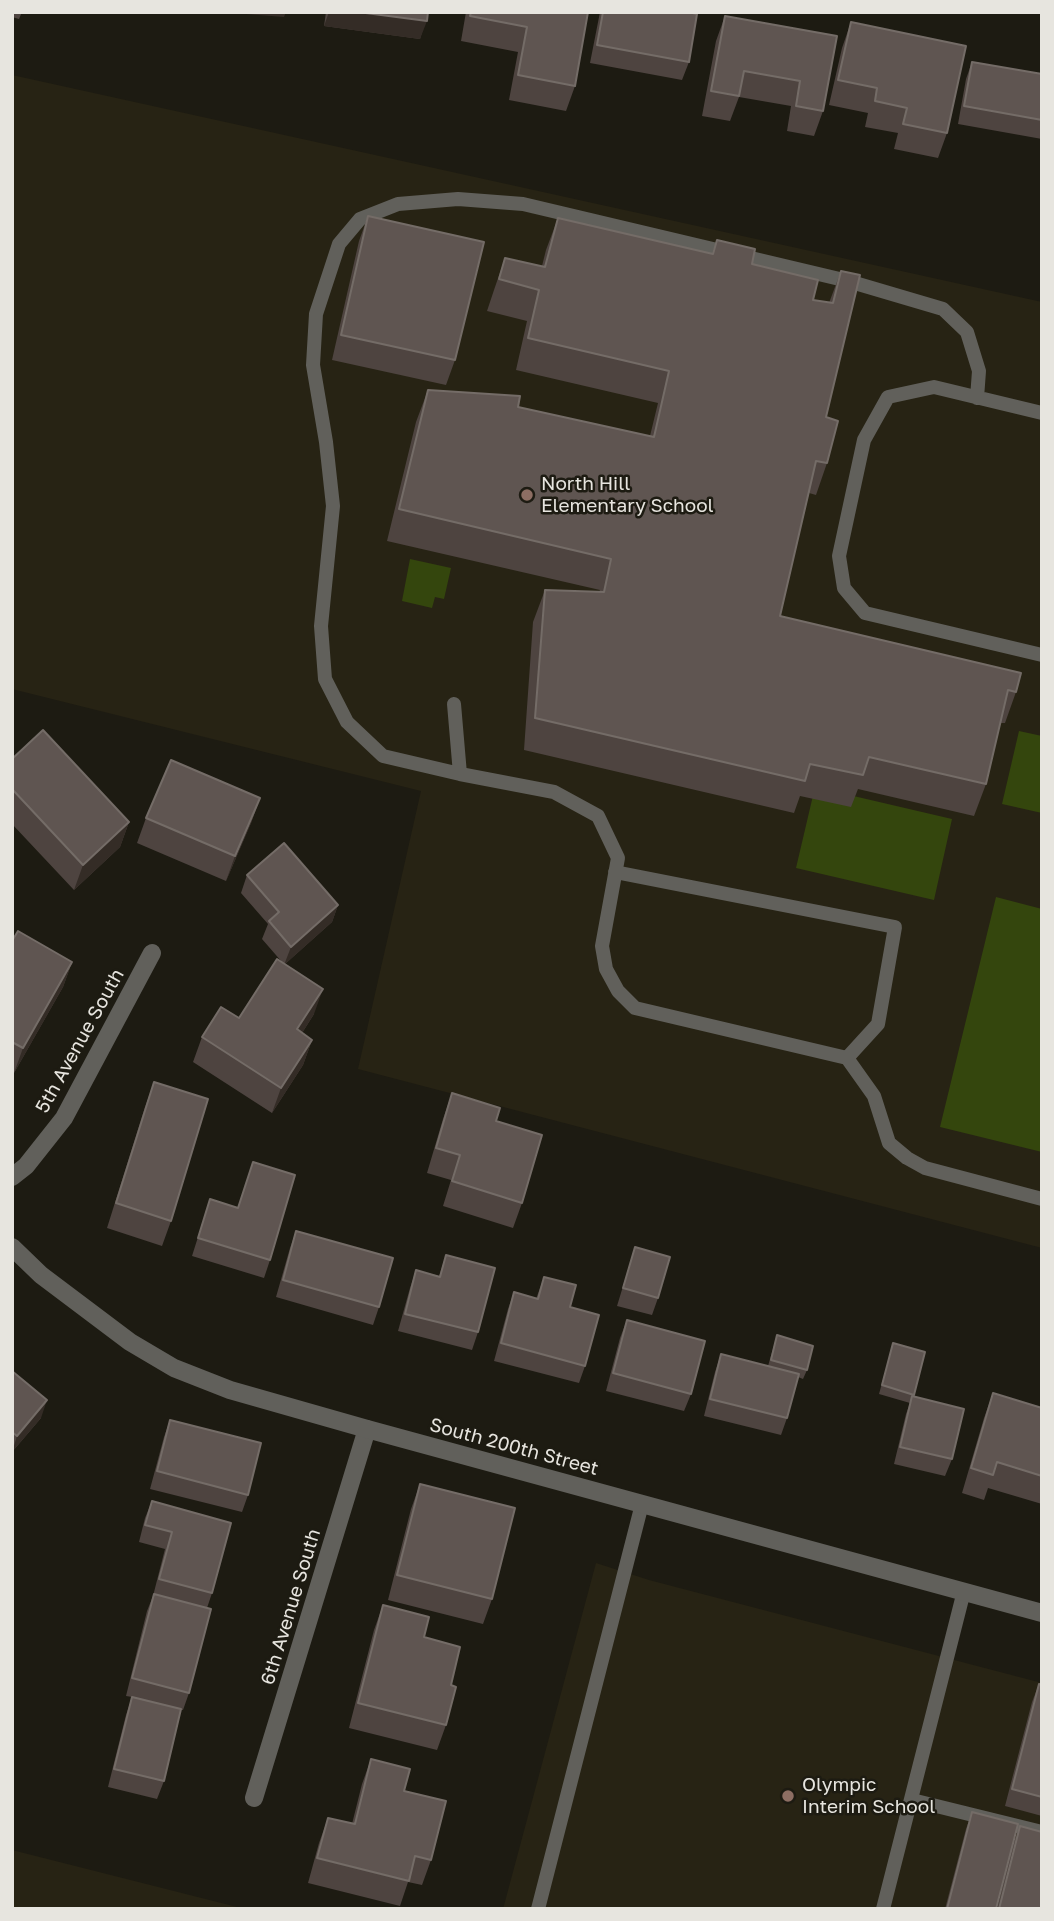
<!DOCTYPE html>
<html>
<head>
<meta charset="utf-8">
<style>
  body { margin:0 }
  #map { position:relative; width:1054px; height:1921px; overflow:hidden; background:#1d1b12; font-family:"Golos Text",sans-serif }
  canvas { display:block }
  .frame { position:absolute; inset:0; border:14px solid #e7e5df; pointer-events:none }
</style>
</head>
<body>
<div id="map">
<canvas width="1054" height="1921"></canvas>
<div class="frame"></div>
</div>
<script>
const ctx = document.querySelector('canvas').getContext('2d');
ctx.lineJoin = 'round';
function paint(path, color) {
  ctx.fillStyle = color;
  ctx.fill(path, 'evenodd');
}
function trace(path, color, width, dash) {
  ctx.strokeStyle = color;
  ctx.lineWidth = width;
  ctx.lineCap = dash ? 'butt' : 'round';
  ctx.setLineDash(dash || []);
  ctx.stroke(path);
}
function label(font, color, halo, rows, align = 'center') {
  ctx.font = font + ' "Golos Text",sans-serif';
  ctx.lineWidth = 5;
  ctx.setLineDash([]);
  ctx.textBaseline = 'middle';
  ctx.strokeStyle = halo;
  ctx.fillStyle = color;
  for (const [text, x, y, turn = 0] of rows) {
    ctx.save();
    ctx.translate(x, y);
    ctx.rotate((+turn || 0) * Math.PI / 180);
    ctx.textAlign = isNaN(turn) ? turn : align;
    if (halo) ctx.strokeText(text, 0, 0);
    ctx.fillText(text, 0, 0);
    ctx.restore();
  }
}
paint(new Path2D(`
  M 12,75 L 1042,302 L 1042,1248 L 358,1069 L 421,791 L 12,689 Z
  M 596,1563 L 649,1580 L 1042,1683 L 1042,1909 L 503,1909 Z
  M 12,1850 L 245,1909 L 12,1909 Z`), '#272314');
paint(new Path2D(`
  M 410,559 L 451,568 L 444,599 L 435,597 L 432,608 L 402,601 Z
  M 1019,731 L 1042,736 L 1042,813 L 1002,804 Z
  M 815,787 L 952,819 L 934,900 L 796,868 Z
  M 996,897 L 1042,909 L 1042,1152 L 940,1127 Z`), '#34460d');
trace(new Path2D(`
  M 1042,413 L 934,387 L 888,397 L 864,440 L 839,556 L 844,588 L 865,613 L 1042,655
  M 454,704 L 460,774 L 554,792 L 598,816 L 618,858 L 602,946 L 606,969 L 618,991 L 635,1008 L 847,1058 L 874,1096 L 889,1143 L 907,1158 L 925,1168 L 1042,1199
  M 460,774 L 383,756 L 347,722 L 325,679 L 321,626 L 333,506 L 326,442 L 313,365 L 316,314 L 339,244 L 360,219 L 398,204 L 458,199 L 523,204 L 848,281 L 943,309 L 967,332 L 979,371 L 977,398
  M 615,872 L 895,927 L 878,1024 L 847,1058
  M 912,1800 L 1042,1832
  M 538,1909 L 642,1504
  M 883,1909 L 964,1591`), '#61605b', 14);
trace(new Path2D(`
  M 12,1177 L 26,1166 L 64,1118 L 152,953
  M 254,1798 L 367,1429`), '#61605b', 18);
trace(new Path2D(`
  M 12,1247 L 41,1275 L 130,1342 L 174,1368 L 230,1390 L 367,1429 L 1042,1613`), '#61605b', 18);
paint(new Path2D(`
  M 12,12 L 22,12 L 19,19 L 12,17 Z
  M 326,12 L 428,12 L 420,39 L 324,26 Z
  M 466,12 L 588,12 L 575,86 L 566,111 L 509,100 L 518,52 L 461,41 Z
  M 600,12 L 688,12 L 689,62 L 682,80 L 590,63 Z
  M 725,16 L 837,36 L 823,111 L 814,136 L 787,131 L 791,106 L 739,97 L 730,121 L 702,116 L 716,41 Z
  M 851,22 L 947,133 L 938,158 L 894,149 L 898,133 L 865,127 L 868,113 L 829,105 L 842,48 Z
  M 972,62 L 1042,74 L 1042,139 L 958,124 L 966,79 Z
  M 368,216 L 455,360 L 446,385 L 332,360 L 359,241 Z
  M 558,218 L 712,254 L 717,240 L 752,264 L 813,300 L 829,303 L 841,271 L 826,417 L 827,463 L 816,495 L 809,493 L 780,616 L 1016,692 L 1005,723 L 1000,723 L 986,784 L 974,816 L 858,789 L 851,807 L 800,796 L 794,813 L 524,750 L 533,622 L 545,590 L 599,592 L 600,590 L 387,541 L 416,422 L 428,390 L 518,407 L 650,436 L 658,403 L 516,370 L 527,321 L 487,311 L 494,290 L 505,258 L 542,266 L 546,250 Z
  M 12,759 L 129,822 L 120,847 L 74,890 L 12,824 Z
  M 260,798 L 251,823 L 226,881 L 137,843 L 146,818 Z
  M 247,875 L 338,905 L 332,922 L 285,964 L 314,1014 L 302,1033 L 312,1040 L 303,1065 L 272,1113 L 193,1062 L 202,1037 L 239,1018 L 282,962 L 262,939 L 268,924 L 241,893 Z
  M 12,941 L 72,962 L 63,987 L 14,1073 L 12,1072 Z
  M 154,1082 L 171,1221 L 162,1246 L 107,1228 L 145,1107 Z
  M 452,1093 L 496,1121 L 522,1203 L 513,1228 L 443,1206 L 451,1180 L 427,1173 L 443,1119 Z
  M 253,1162 L 270,1260 L 264,1278 L 192,1256 L 210,1199 L 238,1208 Z
  M 296,1231 L 379,1307 L 373,1325 L 276,1297 L 290,1248 Z
  M 635,1247 L 658,1298 L 652,1315 L 617,1306 Z
  M 446,1255 L 478,1332 L 472,1350 L 398,1331 L 410,1288 L 416,1270 L 439,1276 Z
  M 544,1277 L 570,1307 L 585,1366 L 579,1383 L 494,1361 L 508,1309 L 514,1292 L 536,1299 Z
  M 627,1320 L 691,1394 L 684,1411 L 606,1391 L 620,1338 Z
  M 777,1335 L 807,1370 L 803,1379 L 798,1377 L 787,1418 L 781,1435 L 704,1416 L 715,1372 L 721,1354 L 768,1366 Z
  M 893,1343 L 925,1352 L 913,1396 L 952,1459 L 945,1476 L 894,1464 L 906,1414 L 910,1403 L 879,1394 Z
  M 12,1371 L 41,1418 L 12,1452 Z
  M 993,1393 L 1042,1408 L 1042,1504 L 988,1488 L 984,1500 L 962,1493 L 984,1418 Z
  M 170,1420 L 248,1495 L 242,1512 L 150,1489 L 164,1437 Z
  M 420,1484 L 492,1599 L 483,1624 L 388,1600 L 411,1509 Z
  M 152,1501 L 212,1593 L 207,1608 L 189,1693 L 183,1710 L 181,1710 L 164,1781 L 157,1799 L 108,1787 L 126,1715 L 132,1697 L 126,1696 L 147,1611 L 153,1596 L 165,1549 L 139,1542 L 145,1518 Z
  M 383,1605 L 424,1637 L 451,1685 L 446,1725 L 437,1750 L 349,1728 L 374,1630 Z
  M 1039,1684 L 1042,1685 L 1042,1816 L 1005,1806 L 1032,1702 Z
  M 371,1759 L 404,1791 L 431,1860 L 422,1885 L 408,1882 L 400,1906 L 308,1883 L 319,1843 L 328,1818 L 352,1824 L 362,1784 Z
  M 972,1812 L 996,1909 L 945,1909 L 966,1829 Z
  M 1020,1826 L 1042,1909 L 997,1909 L 1013,1844 Z`), '#4e4440');
paint(new Path2D(`
  M 221,12 L 286,12 L 284,17 Z
  M 329,12 L 358,12 L 427,21 L 420,39 L 324,26 Z
  M 260,798 L 251,823 L 226,881 L 235,856 Z
  M 129,822 L 120,847 L 74,890 L 83,865 Z
  M 338,905 L 332,922 L 284,965 L 291,947 Z
  M 72,962 L 63,987 L 14,1073 L 23,1048 Z
  M 323,989 L 314,1014 L 288,1055 L 297,1029 Z
  M 312,1040 L 303,1065 L 272,1113 L 281,1088 Z
  M 47,1400 L 41,1418 L 12,1452 L 17,1436 Z`), '#342c26');
const building = new Path2D(`
  M 358,12 L 428,12 L 427,21 Z
  M 471,12 L 588,12 L 575,86 L 518,75 L 527,27 L 470,16 Z
  M 603,12 L 688,12 L 697,14 L 689,62 L 597,45 Z
  M 725,16 L 837,36 L 823,111 L 796,106 L 800,81 L 744,71 L 739,96 L 711,91 Z
  M 851,22 L 966,46 L 947,133 L 903,124 L 907,108 L 875,101 L 877,88 L 838,80 Z
  M 972,62 L 1042,74 L 1042,120 L 964,106 Z
  M 368,216 L 484,242 L 455,360 L 341,335 Z
  M 558,218 L 713,254 L 717,240 L 755,249 L 752,264 L 818,280 L 813,300 L 833,303 L 841,271 L 860,275 L 826,417 L 838,421 L 827,463 L 816,461 L 780,616 L 1021,673 L 1016,692 L 1008,690 L 986,784 L 869,757 L 863,775 L 810,764 L 805,781 L 535,718 L 545,590 L 604,592 L 611,559 L 399,509 L 428,390 L 520,396 L 518,407 L 654,437 L 669,371 L 528,338 L 539,290 L 499,279 L 505,258 L 545,267 Z
  M 43,730 L 129,822 L 83,865 L 12,789 L 12,759 Z
  M 171,760 L 260,798 L 235,856 L 146,818 Z
  M 284,843 L 338,905 L 291,947 L 269,921 L 279,912 L 247,875 Z
  M 18,931 L 72,962 L 23,1048 L 12,1042 L 12,941 Z
  M 277,959 L 323,989 L 297,1029 L 312,1040 L 281,1088 L 202,1037 L 221,1007 L 239,1018 Z
  M 154,1082 L 208,1099 L 171,1221 L 116,1203 Z
  M 452,1093 L 500,1108 L 496,1121 L 542,1135 L 522,1203 L 452,1181 L 460,1155 L 436,1148 Z
  M 253,1162 L 295,1175 L 270,1260 L 198,1238 L 210,1199 L 238,1208 Z
  M 296,1231 L 393,1258 L 379,1307 L 283,1280 Z
  M 635,1247 L 670,1257 L 658,1298 L 623,1288 Z
  M 446,1255 L 495,1268 L 478,1332 L 405,1314 L 416,1270 L 440,1277 Z
  M 544,1277 L 576,1285 L 570,1307 L 599,1315 L 585,1366 L 501,1343 L 514,1292 L 538,1299 Z
  M 627,1320 L 705,1341 L 691,1394 L 613,1373 Z
  M 777,1335 L 813,1346 L 807,1370 L 771,1360 Z
  M 893,1343 L 925,1352 L 914,1395 L 882,1385 Z
  M 721,1354 L 799,1374 L 787,1418 L 710,1399 Z
  M 12,1371 L 47,1400 L 17,1436 L 12,1432 Z
  M 993,1393 L 1042,1408 L 1042,1476 L 997,1462 L 993,1475 L 971,1468 Z
  M 912,1396 L 964,1409 L 952,1459 L 900,1447 Z
  M 170,1420 L 261,1443 L 248,1495 L 157,1471 Z
  M 420,1484 L 515,1508 L 492,1599 L 397,1575 Z
  M 152,1501 L 231,1523 L 212,1593 L 159,1579 L 172,1532 L 145,1525 Z
  M 154,1594 L 211,1609 L 189,1693 L 132,1678 Z
  M 383,1605 L 429,1617 L 424,1637 L 460,1647 L 451,1685 L 456,1687 L 446,1725 L 358,1703 Z
  M 1039,1684 L 1042,1685 L 1042,1797 L 1012,1789 Z
  M 132,1697 L 181,1709 L 164,1781 L 114,1769 Z
  M 371,1759 L 410,1769 L 404,1791 L 446,1801 L 431,1860 L 415,1856 L 409,1881 L 317,1858 L 328,1818 L 355,1824 Z
  M 972,1812 L 1018,1824 L 996,1909 L 947,1909 Z
  M 1020,1826 L 1042,1832 L 1042,1909 L 999,1909 Z`);
paint(building, '#5f5551');
trace(building, '#746c67', 2);
for (const [x, y, r, color] of [
  [527,495,7,"#8d6e63"],
  [788,1796,7,"#8d6e63"]
]) {
  const dot = new Path2D();
  dot.arc(x, y, r, 0, 2 * Math.PI);
  ctx.fillStyle = color;
  ctx.fill(dot);
  trace(dot, '#1d1b12', 2.5);
}
label('19px', '#e7e5df', '#1d1b12', [
  ["North Hill",541,484],
  ["Elementary School",541,506],
  ["Olympic",802,1785],
  ["Interim School",802,1807]
], 'left');
label('19px', '#e7e5df', '#1d1b12', [
  ["5th Avenue South",80,1041,-61],
  ["South 200th Street",514,1447,15],
  ["6th Avenue South",291,1607,-73]
]);
</script>
</body>
</html>
